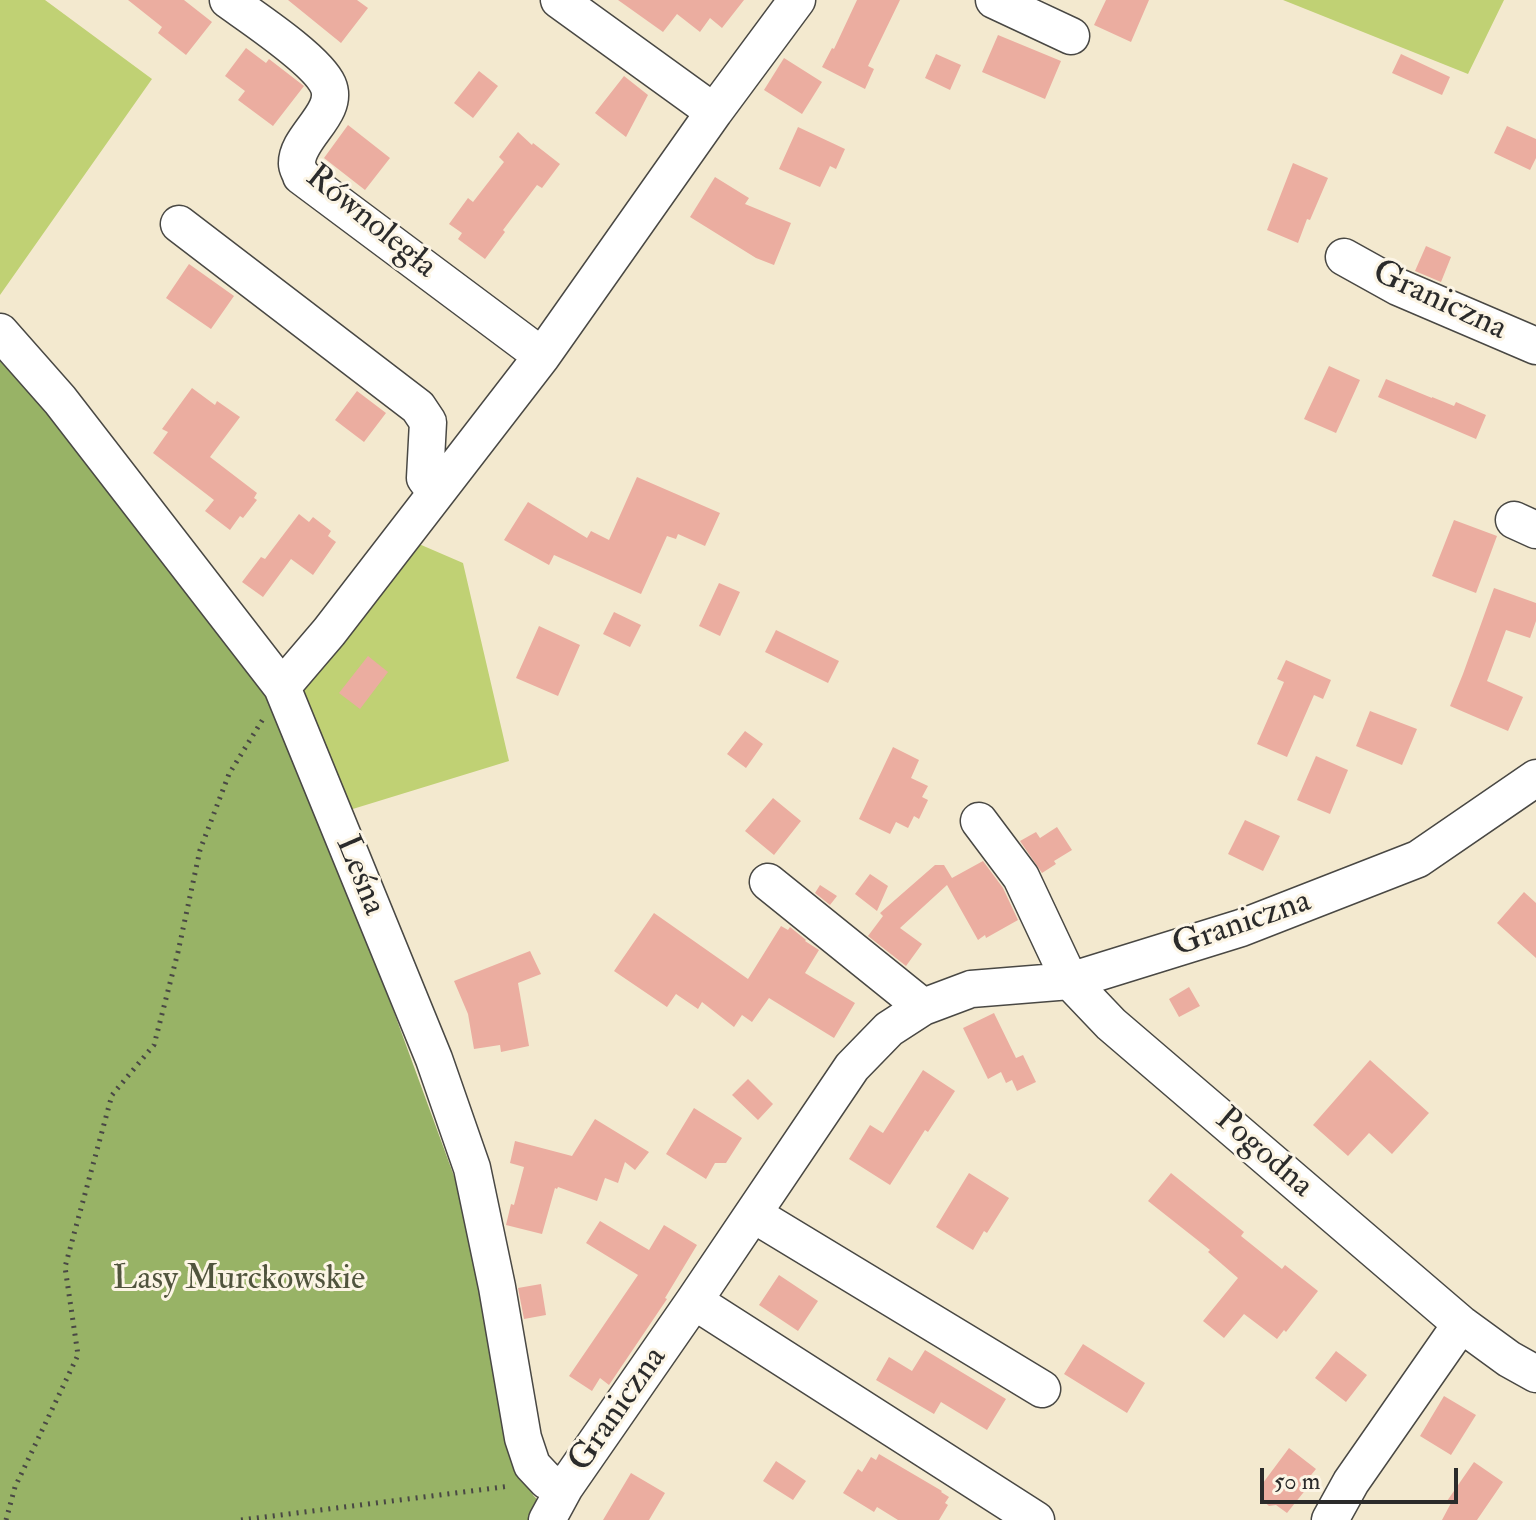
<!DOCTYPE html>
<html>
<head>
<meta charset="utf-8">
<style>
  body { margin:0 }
  #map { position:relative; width:1536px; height:1520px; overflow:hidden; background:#f3e9cf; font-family:"IM FELL Double Pica",serif }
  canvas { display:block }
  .scale { position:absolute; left:1260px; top:1468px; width:198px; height:36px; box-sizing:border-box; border:4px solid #2b2b2b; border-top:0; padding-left:10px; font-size:24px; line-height:28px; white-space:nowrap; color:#2b2b2b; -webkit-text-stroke:6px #fcf5e5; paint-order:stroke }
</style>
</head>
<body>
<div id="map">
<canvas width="1536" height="1520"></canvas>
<div class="scale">50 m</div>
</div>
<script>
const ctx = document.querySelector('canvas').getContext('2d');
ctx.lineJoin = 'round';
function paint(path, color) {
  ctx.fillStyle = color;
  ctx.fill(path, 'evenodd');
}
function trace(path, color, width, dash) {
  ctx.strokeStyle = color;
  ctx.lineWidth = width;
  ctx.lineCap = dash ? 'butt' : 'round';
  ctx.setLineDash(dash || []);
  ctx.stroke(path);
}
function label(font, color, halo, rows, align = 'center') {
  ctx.font = font + ' "IM FELL Double Pica",serif';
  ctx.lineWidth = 6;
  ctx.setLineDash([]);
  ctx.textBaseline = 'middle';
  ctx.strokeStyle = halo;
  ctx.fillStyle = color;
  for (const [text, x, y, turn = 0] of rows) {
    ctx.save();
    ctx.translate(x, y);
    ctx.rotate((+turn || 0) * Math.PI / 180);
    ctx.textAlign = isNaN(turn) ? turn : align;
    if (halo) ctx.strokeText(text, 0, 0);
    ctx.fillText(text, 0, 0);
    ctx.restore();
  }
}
paint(new Path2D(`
  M 0,0 L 45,0 L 152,79 L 0,295 Z
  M 1283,0 L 1504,0 L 1468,74 Z
  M 412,541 L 463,563 L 509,761 L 343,812 L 296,681 Z`), '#c0d174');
paint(new Path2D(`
  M 0,350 L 266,695 L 391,1004 L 469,1217 L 516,1444 L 533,1495 L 544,1507 L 536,1520 L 0,1520 Z`), '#98b366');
paint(new Path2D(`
  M 128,0 L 184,0 L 212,22 L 186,55 L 158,33 L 162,27 Z
  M 288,0 L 357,0 L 368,8 L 341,43 Z
  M 618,0 L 744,0 L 722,28 L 710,18 L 700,32 L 677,14 L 663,32 Z
  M 857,0 L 900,0 L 868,66 L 874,69 L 865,89 L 822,67 L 832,48 L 834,49 Z
  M 1106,0 L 1149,0 L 1131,42 L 1094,25 Z
  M 998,35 L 1061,61 L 1045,99 L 982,72 Z
  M 246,48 L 266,63 L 269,59 L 304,86 L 273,126 L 238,100 L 245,91 L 225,76 Z
  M 936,54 L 961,65 L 950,90 L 925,78 Z
  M 1401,54 L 1450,77 L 1442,95 L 1392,73 Z
  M 784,58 L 822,82 L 802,114 L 764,90 Z
  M 479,71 L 498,86 L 473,118 L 454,103 Z
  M 624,76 L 648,95 L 626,137 L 595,113 Z
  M 348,125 L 390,158 L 365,190 L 324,158 Z
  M 1507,126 L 1536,139 L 1536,158 L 1530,170 L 1494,153 Z
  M 798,127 L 845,149 L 836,169 L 830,166 L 820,187 L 779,169 Z
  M 518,132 L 532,145 L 533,143 L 560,164 L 542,188 L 537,185 L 503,230 L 505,232 L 485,259 L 458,239 L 462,233 L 449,224 L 468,198 L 473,202 L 504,162 L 499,157 Z
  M 1293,163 L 1328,178 L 1310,220 L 1307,219 L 1298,243 L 1267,230 Z
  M 715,177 L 749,198 L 745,204 L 791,223 L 774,265 L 756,258 L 690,217 Z
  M 1426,246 L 1451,257 L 1441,282 L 1415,271 Z
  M 189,264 L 234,296 L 211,329 L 166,298 Z
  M 1329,366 L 1360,380 L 1336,433 L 1304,419 Z
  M 1386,379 L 1432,398 L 1432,397 L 1454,406 L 1456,402 L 1486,415 L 1476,439 L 1378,397 Z
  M 192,388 L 215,405 L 217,401 L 240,417 L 210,457 L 257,493 L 254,498 L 257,500 L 243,518 L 240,516 L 230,530 L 205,511 L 214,500 L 153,453 L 168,432 L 162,429 Z
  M 357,391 L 386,413 L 364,442 L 335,420 Z
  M 637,477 L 720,513 L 705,546 L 678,534 L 676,539 L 667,536 L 641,594 L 554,555 L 549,565 L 504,540 L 528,502 L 587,538 L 591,531 L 609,540 Z
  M 299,514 L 309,522 L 313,517 L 331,531 L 328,536 L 336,542 L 313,575 L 291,559 L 263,597 L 242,582 L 261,557 L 265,559 Z
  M 1454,520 L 1497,536 L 1476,593 L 1432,576 Z
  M 719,583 L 740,592 L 720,636 L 699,626 Z
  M 1494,588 L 1536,603 L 1536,621 L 1530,638 L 1506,630 L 1487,681 L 1523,697 L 1508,731 L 1450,706 L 1463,674 Z
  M 614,612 L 641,625 L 630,647 L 603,634 Z
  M 539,626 L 580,645 L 558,696 L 516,678 Z
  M 776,630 L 839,661 L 828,683 L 765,652 Z
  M 368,656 L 388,672 L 360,709 L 339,693 Z
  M 1286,660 L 1331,680 L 1323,699 L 1314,695 L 1287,757 L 1257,744 L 1284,682 L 1277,679 Z
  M 1370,711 L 1417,729 L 1402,765 L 1356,746 Z
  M 745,731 L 763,744 L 746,768 L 727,754 Z
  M 893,747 L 919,760 L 911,778 L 928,786 L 922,797 L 928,800 L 919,819 L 914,816 L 908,828 L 896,822 L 890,834 L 859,819 Z
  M 1316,756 L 1348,770 L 1330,814 L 1297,800 Z
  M 773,798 L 801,821 L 774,855 L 745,831 Z
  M 1245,820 L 1280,836 L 1263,871 L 1228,854 Z
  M 1057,827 L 1072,850 L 1054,861 L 1056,864 L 1042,873 L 1020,841 L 1036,832 L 1040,838 Z
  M 983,861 L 1003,888 L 1018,920 L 986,938 L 985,935 L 978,940 L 947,885 L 900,928 L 922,944 L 906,966 L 868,936 L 883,916 L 880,913 L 935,865 L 944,865 L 952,878 Z
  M 870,874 L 888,886 L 877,911 L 855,894 Z
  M 820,885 L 837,896 L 830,905 L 815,893 Z
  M 1524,892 L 1536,903 L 1536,958 L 1497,923 Z
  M 654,913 L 748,979 L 781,926 L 788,930 L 790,927 L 806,940 L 805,941 L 819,950 L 805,973 L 855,1003 L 834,1038 L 769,998 L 752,1022 L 742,1015 L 734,1027 L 702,1002 L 698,1009 L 676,994 L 667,1007 L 614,971 Z
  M 530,951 L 541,974 L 518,983 L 529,1046 L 501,1052 L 500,1045 L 474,1049 L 468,1014 L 454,981 Z
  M 1189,987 L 1200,1006 L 1179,1017 L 1169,999 Z
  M 994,1013 L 1016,1058 L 1023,1055 L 1036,1082 L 1017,1091 L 1012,1080 L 1006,1083 L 1001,1072 L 988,1079 L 963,1028 Z
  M 1370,1060 L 1429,1113 L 1392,1154 L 1369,1133 L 1348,1156 L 1313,1125 Z
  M 923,1070 L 955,1091 L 928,1132 L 925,1130 L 890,1185 L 849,1159 L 870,1125 L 883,1133 Z
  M 748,1079 L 773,1104 L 758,1120 L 732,1095 Z
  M 694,1108 L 742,1138 L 726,1163 L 715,1163 L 706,1179 L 666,1154 Z
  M 595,1119 L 649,1152 L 635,1170 L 625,1162 L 618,1183 L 605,1178 L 597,1201 L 558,1187 L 557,1189 L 555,1188 L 542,1234 L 506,1225 L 511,1204 L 514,1205 L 524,1167 L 510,1163 L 515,1141 L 572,1156 Z
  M 969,1173 L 1009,1198 L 987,1233 L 984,1231 L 973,1250 L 936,1227 Z
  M 1171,1173 L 1244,1232 L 1241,1236 L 1282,1269 L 1285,1265 L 1318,1291 L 1286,1332 L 1284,1330 L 1277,1339 L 1244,1314 L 1224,1338 L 1203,1321 L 1238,1278 L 1208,1252 L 1210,1250 L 1148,1201 Z
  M 600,1221 L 649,1250 L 664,1225 L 697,1245 L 665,1298 L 667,1299 L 609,1385 L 600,1378 L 592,1391 L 569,1376 L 638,1275 L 586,1243 Z
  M 779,1275 L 818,1301 L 798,1331 L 759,1305 Z
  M 541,1284 L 546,1315 L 524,1319 L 518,1288 Z
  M 1083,1344 L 1145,1383 L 1127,1413 L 1064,1374 Z
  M 925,1350 L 1006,1399 L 987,1430 L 941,1402 L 934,1414 L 876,1380 L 889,1357 L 912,1371 Z
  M 1336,1351 L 1367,1375 L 1346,1402 L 1315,1378 Z
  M 1444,1396 L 1476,1415 L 1451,1455 L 1420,1436 Z
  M 1289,1448 L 1316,1469 L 1307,1480 L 1311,1483 L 1287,1513 L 1276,1505 L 1269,1506 L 1262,1500 L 1260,1487 Z
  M 879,1454 L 942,1491 L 941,1492 L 949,1497 L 945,1503 L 948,1505 L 939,1520 L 898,1520 L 877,1507 L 874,1512 L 843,1493 L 858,1469 L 862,1472 L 871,1457 L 876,1460 Z
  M 776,1461 L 806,1481 L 793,1500 L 763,1481 Z
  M 1474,1462 L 1503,1482 L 1477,1520 L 1442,1520 L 1451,1503 L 1447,1501 Z
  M 631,1473 L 665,1493 L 649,1520 L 603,1520 Z`), '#ebada0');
const minor = new Path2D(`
  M 228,0 C 253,18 317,60 328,85 C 340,113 296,137 297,164 C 297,168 300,172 301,176 L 542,356
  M 559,0 L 714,112
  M 994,0 L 1071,36
  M 179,224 L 418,407 L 428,422 L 425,478 L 436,493
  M 1344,257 L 1398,287 L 1536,346
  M 0,332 L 60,400 L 282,687 L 434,1059 L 472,1168 L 497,1287 L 523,1438 L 532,1465 L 547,1481 L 565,1487
  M 1514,520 L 1536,530
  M 282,687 L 329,632 L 542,356 L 714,112 L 797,0
  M 979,821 L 1021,877 L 1070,981 L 1111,1024 L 1461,1324 L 1509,1359 L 1536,1374
  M 768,882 L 923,1007
  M 753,1214 L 1042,1389
  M 694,1301 L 1036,1520
  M 547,1520 L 565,1487 L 694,1301 L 852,1067 L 889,1029 L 923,1007 L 971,989 L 1070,981 L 1241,928 L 1418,859 L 1536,778
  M 1330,1520 L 1351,1482 L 1461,1324`);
trace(minor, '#494844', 39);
trace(new Path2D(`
  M 6,1520 L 15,1487 L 78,1355 L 65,1267 L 112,1095 L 154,1045 L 178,952 L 200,850 L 229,774 L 263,719
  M 241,1520 L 510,1486`), '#494844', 5, [2, 6]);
trace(minor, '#fff', 36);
label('34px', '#2b2b2b', '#fcf5e5', [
  ["Równoległa",370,223,39],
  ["Graniczna",1439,302,25],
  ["Leśna",359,876,68],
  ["Graniczna",1242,925,-19],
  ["Pogodna",1263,1154,41],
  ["Graniczna",619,1410,-55]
]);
label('34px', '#50543d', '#fcf5e5', [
  ["Lasy Murckowskie",239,1281]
]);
</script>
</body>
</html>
